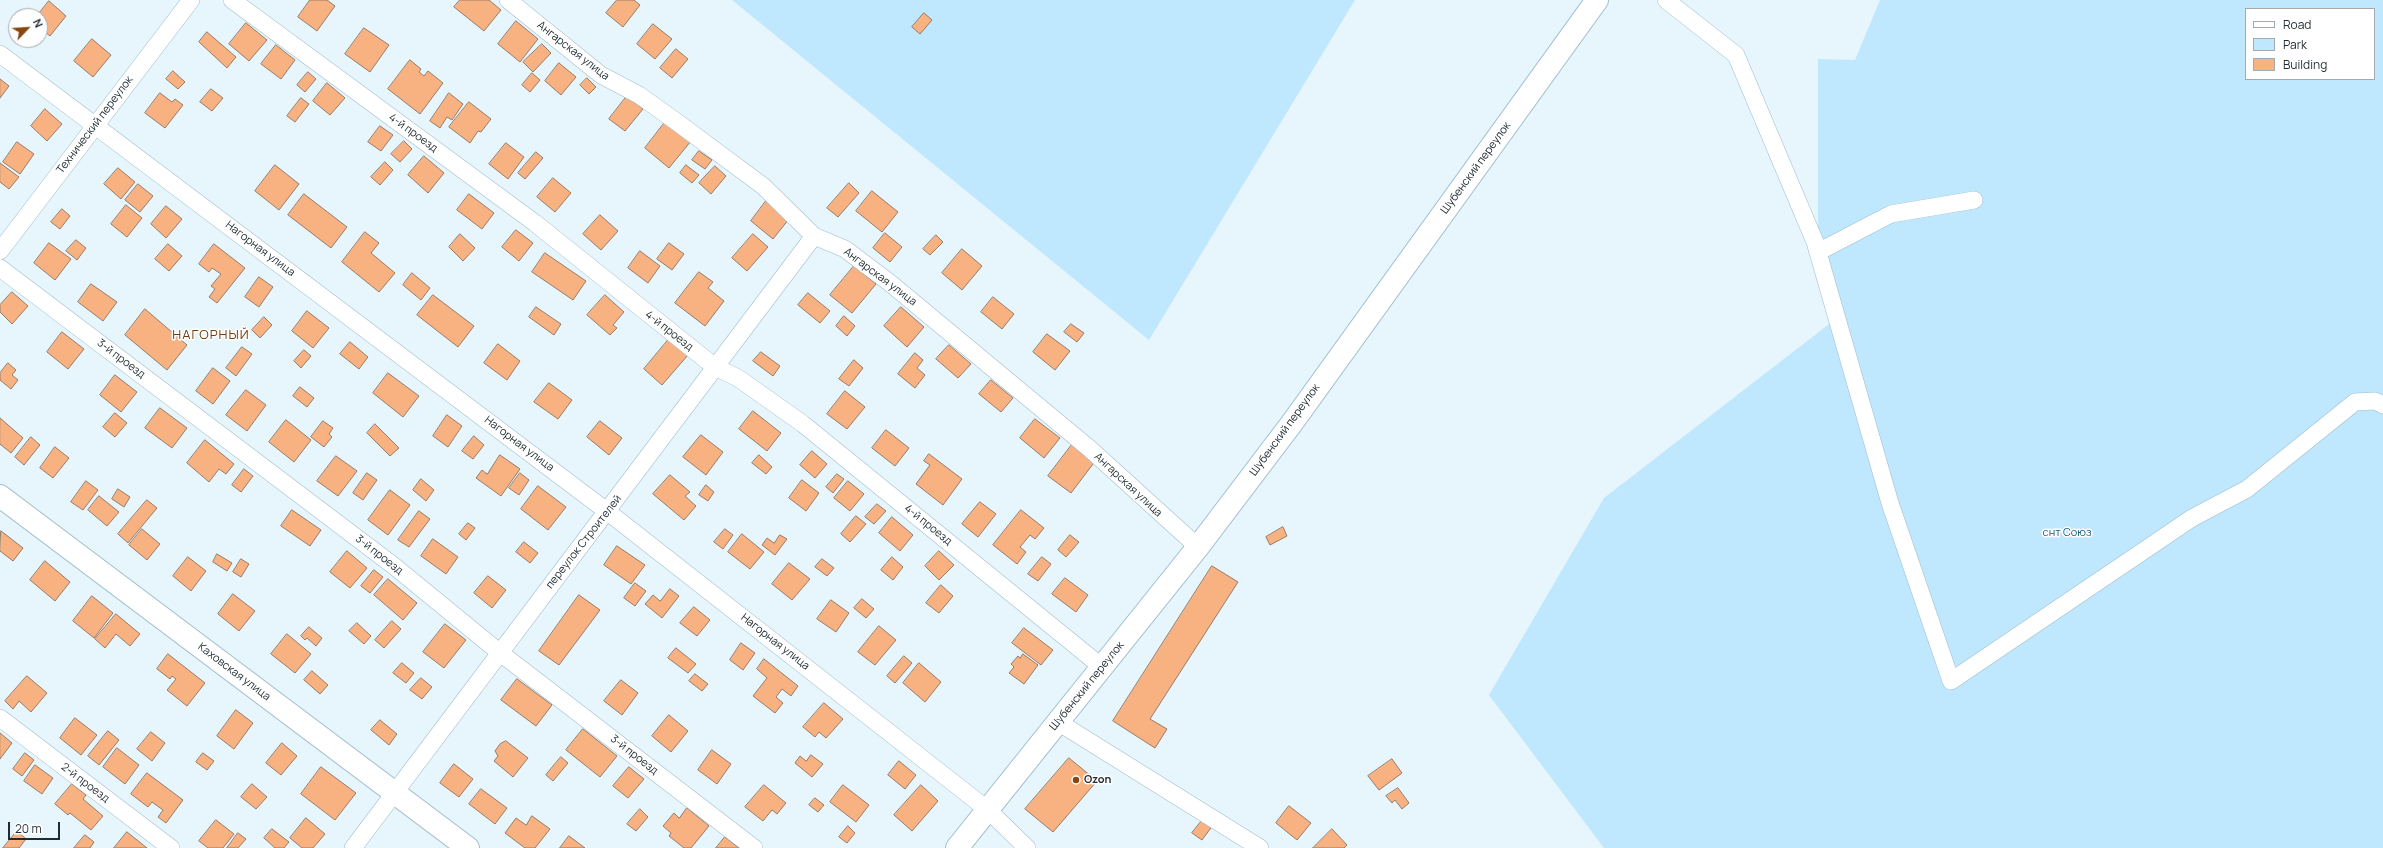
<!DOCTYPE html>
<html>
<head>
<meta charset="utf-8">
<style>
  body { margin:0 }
  #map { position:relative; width:2383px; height:848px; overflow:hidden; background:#e7f5fc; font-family:Manrope,sans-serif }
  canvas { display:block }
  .legend { position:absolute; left:2245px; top:8px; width:130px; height:72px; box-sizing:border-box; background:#fff; border:1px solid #a5aaad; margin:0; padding:5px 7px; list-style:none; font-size:12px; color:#1e2b31 }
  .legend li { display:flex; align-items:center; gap:8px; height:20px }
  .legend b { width:20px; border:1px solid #a5aaad }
  .north { position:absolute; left:8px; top:8px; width:40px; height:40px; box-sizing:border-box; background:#fff; border:1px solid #a5aaad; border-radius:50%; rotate:65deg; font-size:11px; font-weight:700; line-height:16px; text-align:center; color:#1e2b31 }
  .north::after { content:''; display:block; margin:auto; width:14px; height:18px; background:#87470f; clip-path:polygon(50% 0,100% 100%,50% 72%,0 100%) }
  .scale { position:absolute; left:8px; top:822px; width:52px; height:18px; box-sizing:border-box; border:2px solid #1e2b31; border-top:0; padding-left:5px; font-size:12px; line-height:14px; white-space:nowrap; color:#1e2b31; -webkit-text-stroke:3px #fff; paint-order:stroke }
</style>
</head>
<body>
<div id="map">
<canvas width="2383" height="848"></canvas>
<ul class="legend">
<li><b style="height:5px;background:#fff"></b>Road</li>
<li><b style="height:11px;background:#bfe7fd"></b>Park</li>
<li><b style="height:11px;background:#f8b281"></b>Building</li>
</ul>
<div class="north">N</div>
<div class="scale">20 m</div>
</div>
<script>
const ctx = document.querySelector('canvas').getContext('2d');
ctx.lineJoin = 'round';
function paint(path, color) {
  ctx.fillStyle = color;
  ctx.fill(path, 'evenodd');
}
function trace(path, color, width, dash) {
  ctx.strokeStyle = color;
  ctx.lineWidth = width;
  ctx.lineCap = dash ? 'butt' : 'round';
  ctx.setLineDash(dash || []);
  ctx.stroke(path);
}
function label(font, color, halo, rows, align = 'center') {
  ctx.font = font + ' Manrope,sans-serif';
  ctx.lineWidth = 3;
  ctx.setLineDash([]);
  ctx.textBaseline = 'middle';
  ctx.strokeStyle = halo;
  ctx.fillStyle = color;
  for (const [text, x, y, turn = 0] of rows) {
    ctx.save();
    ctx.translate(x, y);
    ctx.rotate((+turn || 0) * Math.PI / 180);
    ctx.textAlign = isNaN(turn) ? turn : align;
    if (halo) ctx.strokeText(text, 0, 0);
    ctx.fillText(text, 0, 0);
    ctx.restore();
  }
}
paint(new Path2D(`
  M 732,0 L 1355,0 L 1149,340 Z
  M 1880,0 L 2383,0 L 2383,848 L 1604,848 L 1489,695 L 1604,498 L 1837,318 L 1818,252 L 1818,59 L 1855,60 ZM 2246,9 L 2374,9 L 2374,79 L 2246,79 Z`), '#bfe7fd');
const building = new Path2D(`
  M 310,0 L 327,0 L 335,6 L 317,31 L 298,17 Z
  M 460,0 L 489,0 L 501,10 L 484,31 L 454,7 Z
  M 617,0 L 634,0 L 640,5 L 623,27 L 606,13 Z
  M 49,1 L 66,16 L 50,36 L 40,28 L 40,16 L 37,16 Z
  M 924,13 L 932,20 L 920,34 L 912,27 Z
  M 516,21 L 538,39 L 520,62 L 498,44 Z
  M 246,23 L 267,40 L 249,61 L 229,44 Z
  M 653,24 L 672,39 L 655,59 L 637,44 Z
  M 364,28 L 389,45 L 370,72 L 345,54 Z
  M 207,32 L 236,57 L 227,68 L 199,42 Z
  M 92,39 L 111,55 L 93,77 L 74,61 Z
  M 542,44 L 551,53 L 533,72 L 523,62 Z
  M 276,45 L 295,60 L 281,79 L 261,64 Z
  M 676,49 L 688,59 L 672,78 L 660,68 Z
  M 410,60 L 421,69 L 419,72 L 424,76 L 428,71 L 443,83 L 420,114 L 388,89 Z
  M 559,63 L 576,77 L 561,95 L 545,81 Z
  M 173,71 L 185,82 L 178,89 L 166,79 Z
  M 308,72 L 316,79 L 305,92 L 297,85 Z
  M 532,73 L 540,80 L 530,92 L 522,85 Z
  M 587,78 L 596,87 L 589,94 L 580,85 Z
  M 0,79 L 9,86 L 0,98 Z
  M 327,83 L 345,98 L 330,115 L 313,101 Z
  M 211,89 L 223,98 L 212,111 L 200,102 Z
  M 160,93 L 172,102 L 175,99 L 183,105 L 165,128 L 145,113 Z
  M 449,93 L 463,104 L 452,120 L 447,117 L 440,128 L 430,121 Z
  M 627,96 L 643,109 L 625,131 L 609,119 Z
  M 301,98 L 309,104 L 295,122 L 287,116 Z
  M 469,102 L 491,119 L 481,132 L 478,131 L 470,143 L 449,127 Z
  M 45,109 L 62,124 L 47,141 L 31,126 Z
  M 666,121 L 691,141 L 669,168 L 645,148 Z
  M 380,126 L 393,135 L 381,151 L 368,142 Z
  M 404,141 L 412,149 L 400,162 L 391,154 Z
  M 17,142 L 34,154 L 20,174 L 3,162 Z
  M 506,143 L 524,157 L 508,179 L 489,164 Z
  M 699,151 L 712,160 L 705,169 L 692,160 Z
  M 536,152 L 543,158 L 525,179 L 518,173 Z
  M 424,156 L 444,173 L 428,193 L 408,175 Z
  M 385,162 L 393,170 L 380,185 L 371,177 Z
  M 0,163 L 19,177 L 9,189 L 0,182 Z
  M 275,165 L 299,184 L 279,210 L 255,191 Z
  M 686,165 L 699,175 L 692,183 L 680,173 Z
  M 715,166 L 726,176 L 711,194 L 699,183 Z
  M 118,168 L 135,182 L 121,199 L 104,184 Z
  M 553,178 L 571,193 L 555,212 L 537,197 Z
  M 849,183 L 859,193 L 838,217 L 827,208 Z
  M 138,184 L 153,196 L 140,212 L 125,200 Z
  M 872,191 L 898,212 L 882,232 L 856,211 Z
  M 304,194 L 347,227 L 331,248 L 288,215 Z
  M 469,194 L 494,213 L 482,229 L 457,210 Z
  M 766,201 L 789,219 L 773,239 L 751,221 Z
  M 126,205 L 142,218 L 127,237 L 111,224 Z
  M 166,206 L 182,219 L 166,238 L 151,224 Z
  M 62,209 L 70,216 L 60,229 L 51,222 Z
  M 600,215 L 618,231 L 601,250 L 583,234 Z
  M 516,230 L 533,243 L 519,261 L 502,247 Z
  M 365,232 L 379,243 L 371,253 L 395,273 L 379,292 L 342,262 Z
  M 885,233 L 902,247 L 890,262 L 873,248 Z
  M 460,234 L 475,248 L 463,261 L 449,247 Z
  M 753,234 L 768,247 L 747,271 L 732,258 Z
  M 936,235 L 943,242 L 930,255 L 923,249 Z
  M 76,240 L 86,248 L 77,260 L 66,251 Z
  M 49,243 L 71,259 L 55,280 L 34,263 Z
  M 669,243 L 684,254 L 672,270 L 657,259 Z
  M 168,244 L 182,256 L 169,271 L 155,259 Z
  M 214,244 L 245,268 L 217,303 L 209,297 L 215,289 L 211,286 L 221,274 L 212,268 L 209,272 L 199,264 Z
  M 962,249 L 982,266 L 962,290 L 942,273 Z
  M 640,251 L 660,266 L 648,283 L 628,268 Z
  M 545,253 L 586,281 L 573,300 L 532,272 Z
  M 854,266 L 876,284 L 852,313 L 830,295 Z
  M 699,272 L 713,282 L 708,288 L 724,301 L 705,326 L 675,303 Z
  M 412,273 L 430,288 L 421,300 L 403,285 Z
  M 259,277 L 273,287 L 259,307 L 245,297 Z
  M 91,284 L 117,302 L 103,321 L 78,302 Z
  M 12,292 L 28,306 L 12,324 L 0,312 L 0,305 Z
  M 808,293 L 830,311 L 820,323 L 798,305 Z
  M 433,295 L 474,326 L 458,347 L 417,315 Z
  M 605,295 L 624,312 L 613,325 L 617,328 L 610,335 L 587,315 Z
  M 993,297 L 1014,314 L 1002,329 L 981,312 Z
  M 536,307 L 561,324 L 554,335 L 529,317 Z
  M 901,307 L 924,327 L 907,347 L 884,326 Z
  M 145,309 L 187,345 L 167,370 L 125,335 Z
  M 307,311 L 329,328 L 313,348 L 292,331 Z
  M 844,316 L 855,326 L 847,336 L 836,326 Z
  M 264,317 L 272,325 L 260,338 L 252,330 Z
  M 1071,324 L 1084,333 L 1077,342 L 1064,332 Z
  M 62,332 L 84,349 L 68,369 L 47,352 Z
  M 1047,334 L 1070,351 L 1055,370 L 1033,352 Z
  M 669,339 L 688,355 L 662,385 L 644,369 Z
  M 350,342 L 368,357 L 359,369 L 340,354 Z
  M 498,344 L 520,361 L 507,380 L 484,363 Z
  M 949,345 L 971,364 L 958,378 L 936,359 Z
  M 242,347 L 252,354 L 236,376 L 226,368 Z
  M 304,350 L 311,356 L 301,368 L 294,361 Z
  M 761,352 L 780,366 L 773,376 L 753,361 Z
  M 915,353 L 923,360 L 917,368 L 925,375 L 915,388 L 898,374 Z
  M 854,360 L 863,368 L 849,386 L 839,379 Z
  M 8,363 L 16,370 L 12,375 L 18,380 L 11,389 L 0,380 L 0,373 Z
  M 213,368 L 230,381 L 213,404 L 196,391 Z
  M 388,373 L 419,396 L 403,417 L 373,393 Z
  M 115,375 L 137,392 L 121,412 L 100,395 Z
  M 991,380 L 1013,398 L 1001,412 L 979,394 Z
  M 549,383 L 572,400 L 558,419 L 534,402 Z
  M 300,387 L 314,398 L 307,407 L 293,396 Z
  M 246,390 L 266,405 L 247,431 L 226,415 Z
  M 845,391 L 865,407 L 847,429 L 827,414 Z
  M 160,408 L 187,428 L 172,448 L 145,428 Z
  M 753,411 L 781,433 L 767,451 L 739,429 Z
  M 115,413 L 127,423 L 115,437 L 103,427 Z
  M 447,415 L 462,426 L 448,447 L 433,436 Z
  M 0,418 L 23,438 L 11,453 L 0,444 Z
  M 1035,419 L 1060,438 L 1044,458 L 1020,438 Z
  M 286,420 L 311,440 L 294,462 L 269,442 Z
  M 323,421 L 333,428 L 329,434 L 332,437 L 324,447 L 311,437 Z
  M 600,421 L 622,438 L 609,455 L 587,437 Z
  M 375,424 L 399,448 L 390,456 L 367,433 Z
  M 886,430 L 909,448 L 895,466 L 872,448 Z
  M 701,435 L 723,452 L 706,475 L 683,457 Z
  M 474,436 L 484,445 L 473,459 L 462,451 Z
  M 31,437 L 40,445 L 24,465 L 15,457 Z
  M 205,440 L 234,464 L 226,474 L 219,469 L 209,482 L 187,463 Z
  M 1074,442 L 1096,460 L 1071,493 L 1048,476 Z
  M 55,447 L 69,458 L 53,478 L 40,468 Z
  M 812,451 L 827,464 L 815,478 L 800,465 Z
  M 929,454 L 962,479 L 943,505 L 916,484 L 930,465 L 924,461 Z
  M 500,455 L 520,469 L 501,496 L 476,478 L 482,470 L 487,474 Z
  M 759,455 L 772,467 L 766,474 L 752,463 Z
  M 336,456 L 357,471 L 338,496 L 317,481 Z
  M 244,469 L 253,476 L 241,492 L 232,485 Z
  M 367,473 L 377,480 L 363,500 L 353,493 Z
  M 520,473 L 529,480 L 519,495 L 509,488 Z
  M 837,474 L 844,479 L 833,493 L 826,487 Z
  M 670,475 L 690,492 L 685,496 L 696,506 L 684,520 L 653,494 Z
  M 421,479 L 434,490 L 426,501 L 413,490 Z
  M 802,480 L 819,493 L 806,511 L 789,498 Z
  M 86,481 L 98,490 L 83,510 L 71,502 Z
  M 848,481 L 864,494 L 850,511 L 834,498 Z
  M 706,485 L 714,492 L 708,501 L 699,495 Z
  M 538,486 L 566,507 L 548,530 L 521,509 Z
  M 118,489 L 130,497 L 124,507 L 112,499 Z
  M 390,490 L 410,505 L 388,535 L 368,520 Z
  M 99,496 L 119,512 L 107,526 L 88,510 Z
  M 147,500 L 157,508 L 128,543 L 118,534 Z
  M 980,502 L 996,514 L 978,537 L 962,524 Z
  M 877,504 L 886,511 L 874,524 L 865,517 Z
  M 292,510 L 321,530 L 310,546 L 281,526 Z
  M 1021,510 L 1044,528 L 1035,539 L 1030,535 L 1020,547 L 1026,552 L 1017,564 L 993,545 Z
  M 419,511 L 430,519 L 409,547 L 398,540 Z
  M 856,516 L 866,524 L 850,542 L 841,534 Z
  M 892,517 L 913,535 L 900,551 L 879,533 Z
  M 468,523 L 475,528 L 466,540 L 459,534 Z
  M 1283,527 L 1287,536 L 1270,545 L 1266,537 Z
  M 142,529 L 160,544 L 147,560 L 129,545 Z
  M 725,529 L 733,535 L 723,549 L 714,542 Z
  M 1,531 L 23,548 L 13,561 L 0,551 Z
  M 742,534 L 764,552 L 750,569 L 728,552 Z
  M 780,535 L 787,539 L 775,555 L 762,545 L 767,538 L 774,543 Z
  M 1070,535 L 1079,542 L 1066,557 L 1058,550 Z
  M 433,539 L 458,557 L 446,574 L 421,556 Z
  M 524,542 L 538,553 L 530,563 L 516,552 Z
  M 617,546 L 645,565 L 631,584 L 604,565 Z
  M 347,551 L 367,568 L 350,588 L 330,572 Z
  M 939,551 L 954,565 L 939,580 L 925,566 Z
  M 217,554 L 232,563 L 227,571 L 213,562 Z
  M 188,557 L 206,571 L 191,591 L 173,576 Z
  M 892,557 L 903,567 L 893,580 L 881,570 Z
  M 1042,557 L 1051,564 L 1038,581 L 1028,574 Z
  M 241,559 L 249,564 L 241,577 L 233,572 Z
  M 822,559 L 834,568 L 827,576 L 815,567 Z
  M 45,561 L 70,582 L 55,601 L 30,580 Z
  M 789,563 L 810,579 L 792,600 L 772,584 Z
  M 1212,566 L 1238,582 L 1150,719 L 1167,729 L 1155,748 L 1113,721 Z
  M 374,570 L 383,577 L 370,593 L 361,586 Z
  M 488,576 L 506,590 L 492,608 L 474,593 Z
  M 1065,578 L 1088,595 L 1076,612 L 1052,594 Z
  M 388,579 L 417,603 L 403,620 L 374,595 Z
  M 635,583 L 646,591 L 635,606 L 624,598 Z
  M 941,585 L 953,596 L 939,613 L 926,603 Z
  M 670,589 L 679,596 L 662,618 L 645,604 L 653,595 L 660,601 Z
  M 233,594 L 255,611 L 239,631 L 218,614 Z
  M 579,595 L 600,610 L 559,665 L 539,651 Z
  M 92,596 L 113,613 L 94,638 L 73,621 Z
  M 862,599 L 874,609 L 866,618 L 854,608 Z
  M 831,600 L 849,613 L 836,632 L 817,619 Z
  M 694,607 L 710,620 L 697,636 L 680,623 Z
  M 116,614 L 140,634 L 130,646 L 116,634 L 105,648 L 95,639 Z
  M 392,621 L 401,629 L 384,648 L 375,640 Z
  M 357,623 L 371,636 L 364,644 L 349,631 Z
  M 445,624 L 466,640 L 444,668 L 423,652 Z
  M 879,626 L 896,640 L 875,665 L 858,652 Z
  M 309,627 L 322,638 L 316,646 L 307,638 L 305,640 L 301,636 Z
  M 1024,628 L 1053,650 L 1041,665 L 1012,643 Z
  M 287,634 L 311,654 L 295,673 L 271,654 Z
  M 741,643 L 755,653 L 743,670 L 730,660 Z
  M 676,648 L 696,664 L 688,673 L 668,658 Z
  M 168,654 L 205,683 L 187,706 L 167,690 L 176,679 L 172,676 L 170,679 L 157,669 Z
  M 1023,654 L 1038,665 L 1024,684 L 1009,673 L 1014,667 L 1011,664 L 1018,656 L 1020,658 Z
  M 904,656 L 912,663 L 895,683 L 887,676 Z
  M 764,659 L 798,686 L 791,696 L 782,689 L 776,697 L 783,703 L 775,713 L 753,696 L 767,678 L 757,669 Z
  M 402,663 L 414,673 L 406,683 L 393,673 Z
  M 919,663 L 941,682 L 925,702 L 903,683 Z
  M 312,671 L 328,685 L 320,694 L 304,680 Z
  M 695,674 L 708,684 L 702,691 L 689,681 Z
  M 27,676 L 47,693 L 31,712 L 19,701 L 13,709 L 5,701 Z
  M 421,678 L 432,687 L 422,699 L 410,690 Z
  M 517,679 L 552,705 L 536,726 L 501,700 Z
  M 621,680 L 638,693 L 622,715 L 604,701 Z
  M 824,703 L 843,719 L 826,738 L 819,732 L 815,737 L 803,727 Z
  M 236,710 L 253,723 L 234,749 L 217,736 Z
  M 669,715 L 688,731 L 671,752 L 652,736 Z
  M 75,718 L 97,735 L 81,755 L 60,738 Z
  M 380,720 L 397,734 L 389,745 L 371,730 Z
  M 583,729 L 617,756 L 600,777 L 566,750 Z
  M 108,731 L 119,740 L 99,765 L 88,756 Z
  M 151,732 L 165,743 L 152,761 L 137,749 Z
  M 0,733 L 12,743 L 0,759 Z
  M 506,741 L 528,758 L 513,777 L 494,761 L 498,756 L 495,751 L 500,744 Z
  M 282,743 L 297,756 L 281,775 L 266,763 Z
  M 117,748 L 139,765 L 125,784 L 103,767 Z
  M 712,750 L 731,764 L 717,784 L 698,770 Z
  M 25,753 L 34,760 L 22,776 L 13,769 Z
  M 203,753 L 214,761 L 207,770 L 196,762 Z
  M 811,755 L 823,764 L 812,777 L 795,763 L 800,756 L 806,761 Z
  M 561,757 L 568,763 L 553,781 L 546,775 Z
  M 1069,758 L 1097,781 L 1053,832 L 1025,809 Z
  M 1392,759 L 1402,773 L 1379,790 L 1368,776 Z
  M 899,761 L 916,775 L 905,789 L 888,775 Z
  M 454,764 L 473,779 L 459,797 L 440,783 Z
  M 35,765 L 53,778 L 42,794 L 24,781 Z
  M 321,767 L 356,793 L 335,820 L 301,794 Z
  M 629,767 L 644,779 L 628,798 L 613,786 Z
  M 147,773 L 183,800 L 166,823 L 158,817 L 163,810 L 152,802 L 148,807 L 131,794 Z
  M 72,784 L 86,795 L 83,799 L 103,816 L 91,830 L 70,813 L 68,815 L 55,804 Z
  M 252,784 L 267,797 L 256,809 L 241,797 Z
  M 764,785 L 786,803 L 777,814 L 772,810 L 763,821 L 745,807 Z
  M 843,785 L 869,805 L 856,822 L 830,802 Z
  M 921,785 L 938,801 L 912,831 L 894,815 Z
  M 1398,788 L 1409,803 L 1402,809 L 1395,800 L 1392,803 L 1386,796 Z
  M 481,789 L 507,808 L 495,824 L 469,804 Z
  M 815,798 L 824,805 L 818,812 L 809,805 Z
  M 1289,806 L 1311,823 L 1297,840 L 1276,823 Z
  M 687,808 L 709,826 L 691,848 L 684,848 L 669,836 L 671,833 L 663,826 L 674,813 L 679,818 Z
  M 640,809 L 648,817 L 636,831 L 627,824 Z
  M 532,816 L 550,829 L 535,848 L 525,848 L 505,833 L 516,818 L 526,825 Z
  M 306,818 L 325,834 L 313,848 L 302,848 L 290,838 Z
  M 1204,818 L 1213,825 L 1202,840 L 1192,833 Z
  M 216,820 L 234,834 L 223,848 L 208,848 L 199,841 Z
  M 848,826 L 855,833 L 847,843 L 839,837 Z
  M 272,829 L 289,842 L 284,848 L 275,848 L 264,838 Z
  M 1332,829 L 1347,845 L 1344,848 L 1313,848 Z
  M 17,831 L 26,839 L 19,848 L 3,848 Z
  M 127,832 L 147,848 L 114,848 Z
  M 238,833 L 246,839 L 238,848 L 227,848 Z
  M 85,835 L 94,842 L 90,848 L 74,848 Z
  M 569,836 L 585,848 L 560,848 Z
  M 725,837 L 739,848 L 716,848 Z`);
paint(building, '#f8b281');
trace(building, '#967b69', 1);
const minor = new Path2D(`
  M 232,0 L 535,223 L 715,367 L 738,378 L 803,424 L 1102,667
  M 508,0 L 601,75 L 639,95 L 674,120 L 763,186 L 814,236 L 845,249 L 890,283 L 1090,449 L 1198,547
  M 1666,0 L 1736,55 L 1815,242 L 1890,503 L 1951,681 L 2192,518 L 2247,489 L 2355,402 L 2375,401 L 2383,405
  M 0,54 L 608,512 L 988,810 L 1027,848
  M 0,251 L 191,0
  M 1818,252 L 1891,214 L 1974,200
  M 0,268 L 394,566 L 499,652 L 754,848
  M 0,718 L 171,848
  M 1058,722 L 1260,848
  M 353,848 L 814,236`);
const secondary = new Path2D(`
  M 0,496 L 468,848`);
const primary = new Path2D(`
  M 957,848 L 1198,547 L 1292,423 L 1597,0`);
trace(minor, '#9dbecf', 18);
trace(secondary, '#9dbecf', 24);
trace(primary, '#9dbecf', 24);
trace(minor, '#fff', 17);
trace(secondary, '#fff', 22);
trace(primary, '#fff', 22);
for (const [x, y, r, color] of [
  [1076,780,4,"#87470f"]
]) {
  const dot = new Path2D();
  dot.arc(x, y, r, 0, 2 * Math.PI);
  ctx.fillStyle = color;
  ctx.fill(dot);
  trace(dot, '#fff', 1.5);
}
label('11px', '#1e2b31', '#fff', [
  ["Ангарская улица",573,51,38],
  ["Технический переулок",95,125,-53],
  ["4-й проезд",413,133,36],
  ["Шубенский переулок",1476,168,-54],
  ["Нагорная улица",260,249,37],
  ["Ангарская улица",880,277,37],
  ["4-й проезд",669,331,38],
  ["3-й проезд",121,359,37],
  ["Шубенский переулок",1285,430,-54],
  ["Нагорная улица",519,444,37],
  ["Ангарская улица",1128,485,43],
  ["4-й проезд",928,525,39],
  ["переулок Строителей",584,542,-52],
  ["3-й проезд",379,555,38],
  ["Нагорная улица",775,642,38],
  ["Каховская улица",234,672,37],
  ["Шубенский переулок",1087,686,-51],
  ["3-й проезд",634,755,38],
  ["2-й проезд",85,783,37]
]);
label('11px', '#175b78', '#fff', [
  ["снт Союз",2067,533]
]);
label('bold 11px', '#1e2b31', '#fff', [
  ["Ozon",1084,780]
], 'left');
ctx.letterSpacing = '1px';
label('13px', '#763c07', '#fff', [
  ["НАГОРНЫЙ",211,335]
]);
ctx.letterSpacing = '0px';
</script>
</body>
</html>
